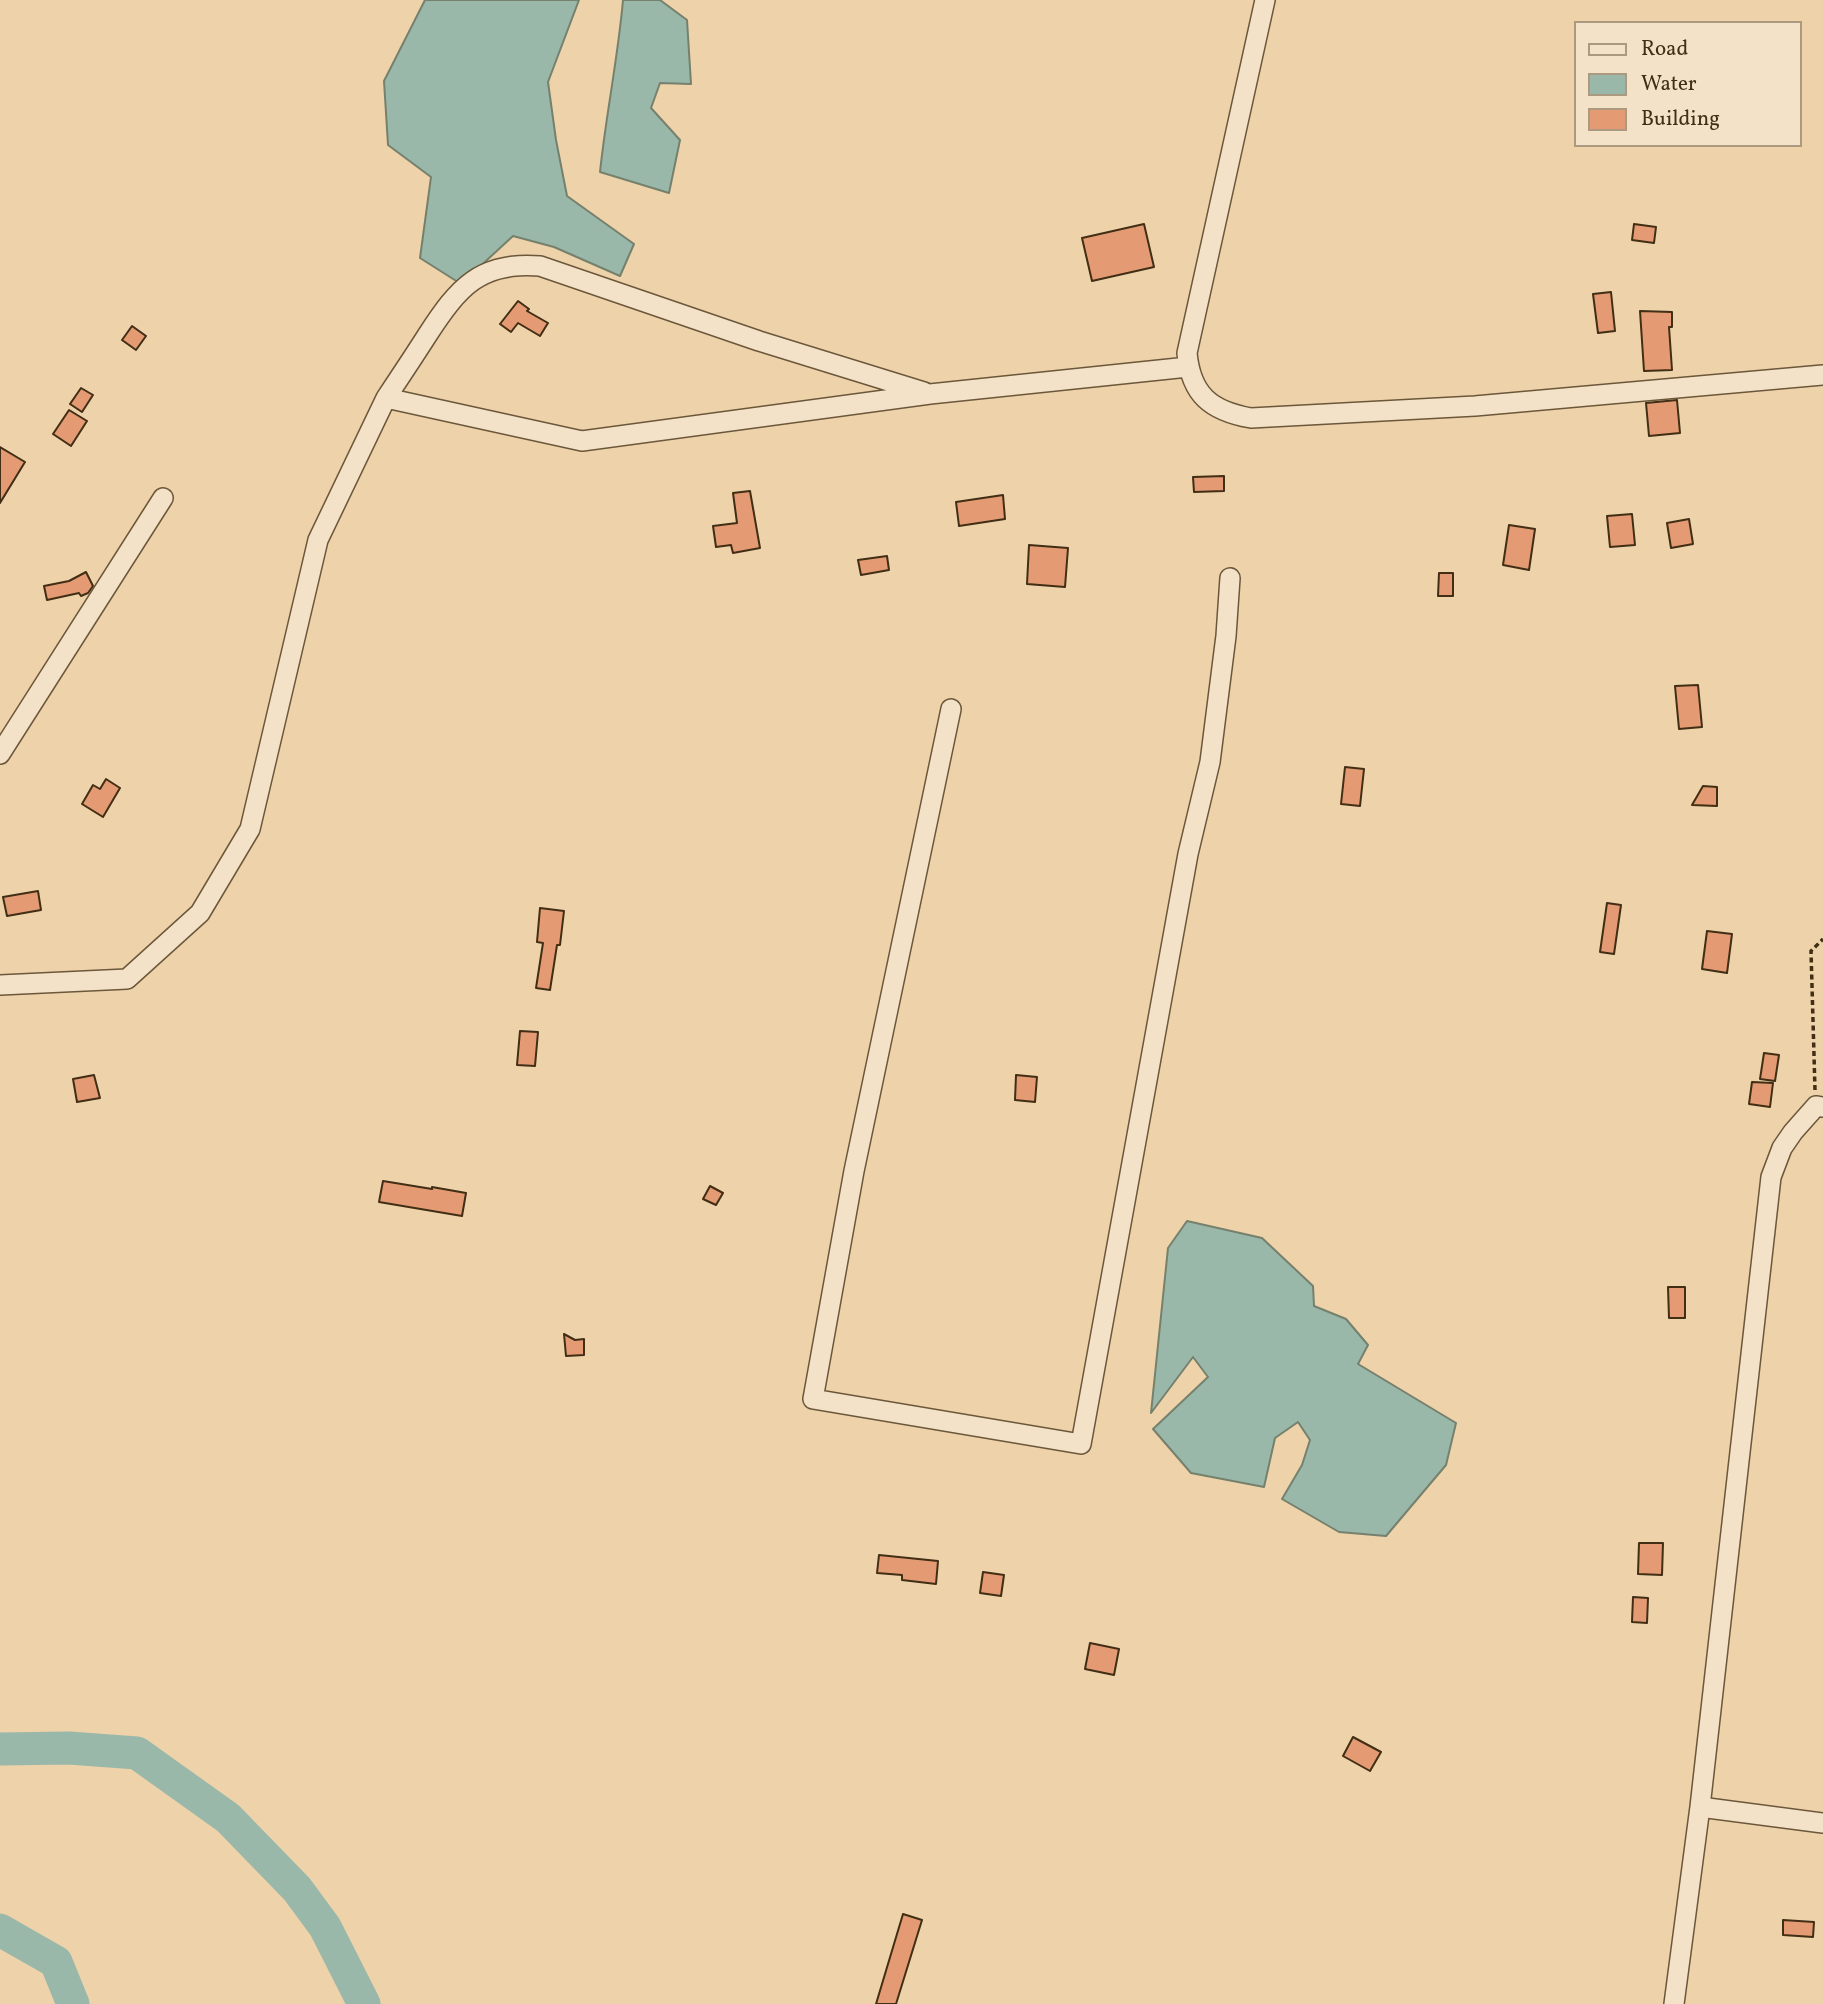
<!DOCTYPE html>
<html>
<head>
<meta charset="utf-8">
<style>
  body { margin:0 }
  #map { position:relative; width:1823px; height:2004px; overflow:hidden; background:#edd2aa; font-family:Vollkorn,serif }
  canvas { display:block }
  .legend { position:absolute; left:1574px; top:21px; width:228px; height:126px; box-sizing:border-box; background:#f3e2c8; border:2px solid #ac9a80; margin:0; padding:9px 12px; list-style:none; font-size:21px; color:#412e14 }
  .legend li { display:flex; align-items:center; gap:14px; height:35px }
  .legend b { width:35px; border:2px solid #ac9a80 }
</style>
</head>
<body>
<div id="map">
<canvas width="1823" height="2004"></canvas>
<ul class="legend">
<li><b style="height:9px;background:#f3e2c8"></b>Road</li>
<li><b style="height:19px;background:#99b8a9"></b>Water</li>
<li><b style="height:19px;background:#e49b73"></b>Building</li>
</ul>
</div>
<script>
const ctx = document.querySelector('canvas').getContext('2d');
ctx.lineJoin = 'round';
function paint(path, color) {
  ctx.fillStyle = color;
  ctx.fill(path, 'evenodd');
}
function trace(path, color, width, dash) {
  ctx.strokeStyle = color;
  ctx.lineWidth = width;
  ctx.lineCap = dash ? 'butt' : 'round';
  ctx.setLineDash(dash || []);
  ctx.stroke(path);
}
const water = new Path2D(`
  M 425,0 L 579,0 L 548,82 L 556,140 L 567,196 L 634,244 L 620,276 L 554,247 L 513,236 L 461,284 L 420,258 L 431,177 L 388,145 L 384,81 Z
  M 623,0 L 660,0 L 687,20 L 691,84 L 660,83 L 651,108 L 680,140 L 669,193 L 600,172 C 606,114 618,58 623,0 Z
  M 1187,1221 L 1262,1238 L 1313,1286 L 1314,1306 L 1346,1319 L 1368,1345 L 1358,1364 L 1456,1423 L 1446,1465 L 1386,1536 L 1339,1532 L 1282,1499 L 1302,1465 L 1310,1440 L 1298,1422 L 1275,1438 L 1264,1487 L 1191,1473 L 1153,1429 L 1208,1377 L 1193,1357 L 1151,1413 L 1168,1248 Z`);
paint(water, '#99b8a9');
trace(water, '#76816d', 2);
trace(new Path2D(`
  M 0,1749 L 69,1748 L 137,1753 L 228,1818 L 297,1889 L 325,1927 L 364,2004
  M 0,1930 L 56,1962 L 73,2004`), '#99b8a9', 33);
const building = new Path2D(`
  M 1144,224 L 1154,267 L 1092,281 L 1082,238 Z
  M 1634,224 L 1656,227 L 1654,243 L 1632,240 Z
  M 1611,292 L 1615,331 L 1598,333 L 1593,294 Z
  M 518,301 L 529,309 L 527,311 L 548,323 L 540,336 L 518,323 L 511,332 L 500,324 Z
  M 1640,311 L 1672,312 L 1672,327 L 1669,327 L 1672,370 L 1644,371 Z
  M 132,326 L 146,336 L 136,350 L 122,340 Z
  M 81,388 L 93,395 L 82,412 L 70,404 Z
  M 1677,400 L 1680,433 L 1649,436 L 1646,403 Z
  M 69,410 L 87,421 L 71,446 L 53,434 Z
  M 0,447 L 25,462 L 0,503 Z
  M 1224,476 L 1224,491 L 1194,492 L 1193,477 Z
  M 750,491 L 760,548 L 733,553 L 731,545 L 716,547 L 713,526 L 737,523 L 733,493 Z
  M 1003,495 L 1005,519 L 959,526 L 956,502 Z
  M 1632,514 L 1635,545 L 1610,547 L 1607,516 Z
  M 1689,519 L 1693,544 L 1671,548 L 1667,523 Z
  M 1509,525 L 1535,529 L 1529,570 L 1503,565 Z
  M 1029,545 L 1068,548 L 1065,587 L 1027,584 Z
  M 887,556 L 889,570 L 861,575 L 858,560 Z
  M 86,572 L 93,586 L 88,593 L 81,596 L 79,593 L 47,600 L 44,586 L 69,581 Z
  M 1439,573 L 1453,573 L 1453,596 L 1438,596 Z
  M 1698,685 L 1702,727 L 1679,729 L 1675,686 Z
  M 1345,767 L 1364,769 L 1360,806 L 1341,804 Z
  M 106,779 L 120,788 L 103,817 L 82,804 L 93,785 L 100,789 Z
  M 1703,786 L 1717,787 L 1717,806 L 1692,805 Z
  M 38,891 L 41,910 L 7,916 L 3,897 Z
  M 1607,903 L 1621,905 L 1614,954 L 1600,952 Z
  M 540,908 L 564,911 L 560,945 L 557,945 L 550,990 L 536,988 L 543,943 L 537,942 Z
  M 1707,931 L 1732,934 L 1727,973 L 1702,969 Z
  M 520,1031 L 538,1032 L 535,1066 L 517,1065 Z
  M 1764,1053 L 1779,1055 L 1775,1081 L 1760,1079 Z
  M 94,1075 L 100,1098 L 77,1102 L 73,1079 Z
  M 1016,1075 L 1037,1077 L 1035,1102 L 1015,1100 Z
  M 1752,1082 L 1773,1083 L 1770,1107 L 1749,1104 Z
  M 383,1181 L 432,1189 L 432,1187 L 466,1193 L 462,1216 L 379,1202 Z
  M 710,1186 L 723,1193 L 716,1205 L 703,1199 Z
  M 1668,1287 L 1685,1287 L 1685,1318 L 1669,1318 Z
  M 564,1334 L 575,1340 L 584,1339 L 584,1355 L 566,1356 Z
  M 1639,1543 L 1663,1543 L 1662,1575 L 1638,1574 Z
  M 879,1555 L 938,1561 L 936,1584 L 902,1580 L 902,1575 L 877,1573 Z
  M 983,1572 L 1004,1575 L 1001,1596 L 980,1593 Z
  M 1633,1597 L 1648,1598 L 1647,1623 L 1632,1622 Z
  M 1090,1643 L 1119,1649 L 1114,1675 L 1085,1669 Z
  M 1353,1737 L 1381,1752 L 1370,1771 L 1343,1756 Z
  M 903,1914 L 922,1920 L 896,2004 L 876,2004 Z
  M 1783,1920 L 1814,1922 L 1813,1937 L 1783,1935 Z`);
paint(building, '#e49b73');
trace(building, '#412e14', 2);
const street = new Path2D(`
  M 1265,0 L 1187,353 C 1191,395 1211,411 1251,418 L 1475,406 L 1823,375
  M 386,398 C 400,377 414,356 428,334 C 458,288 480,261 540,266 L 759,341 L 924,392
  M 951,709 L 854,1171 L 813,1399 L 1081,1444 L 1188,854 L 1210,762 L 1226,636 L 1230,578
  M 0,754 L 163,498
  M 0,985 L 127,979 L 200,913 L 250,829 L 318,540 L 386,398 L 582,441 L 930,394 L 1188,367
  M 1700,1807 L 1823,1823
  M 1674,2004 L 1700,1807 L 1771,1177 L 1782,1148 L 1793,1132 L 1816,1106 L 1823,1107`);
trace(street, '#6c573a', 22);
trace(new Path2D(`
  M 1815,1090 L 1811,951 L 1823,939`), '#412e14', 3.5, [5, 3.5]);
trace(street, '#f3e2c8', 19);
</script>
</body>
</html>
